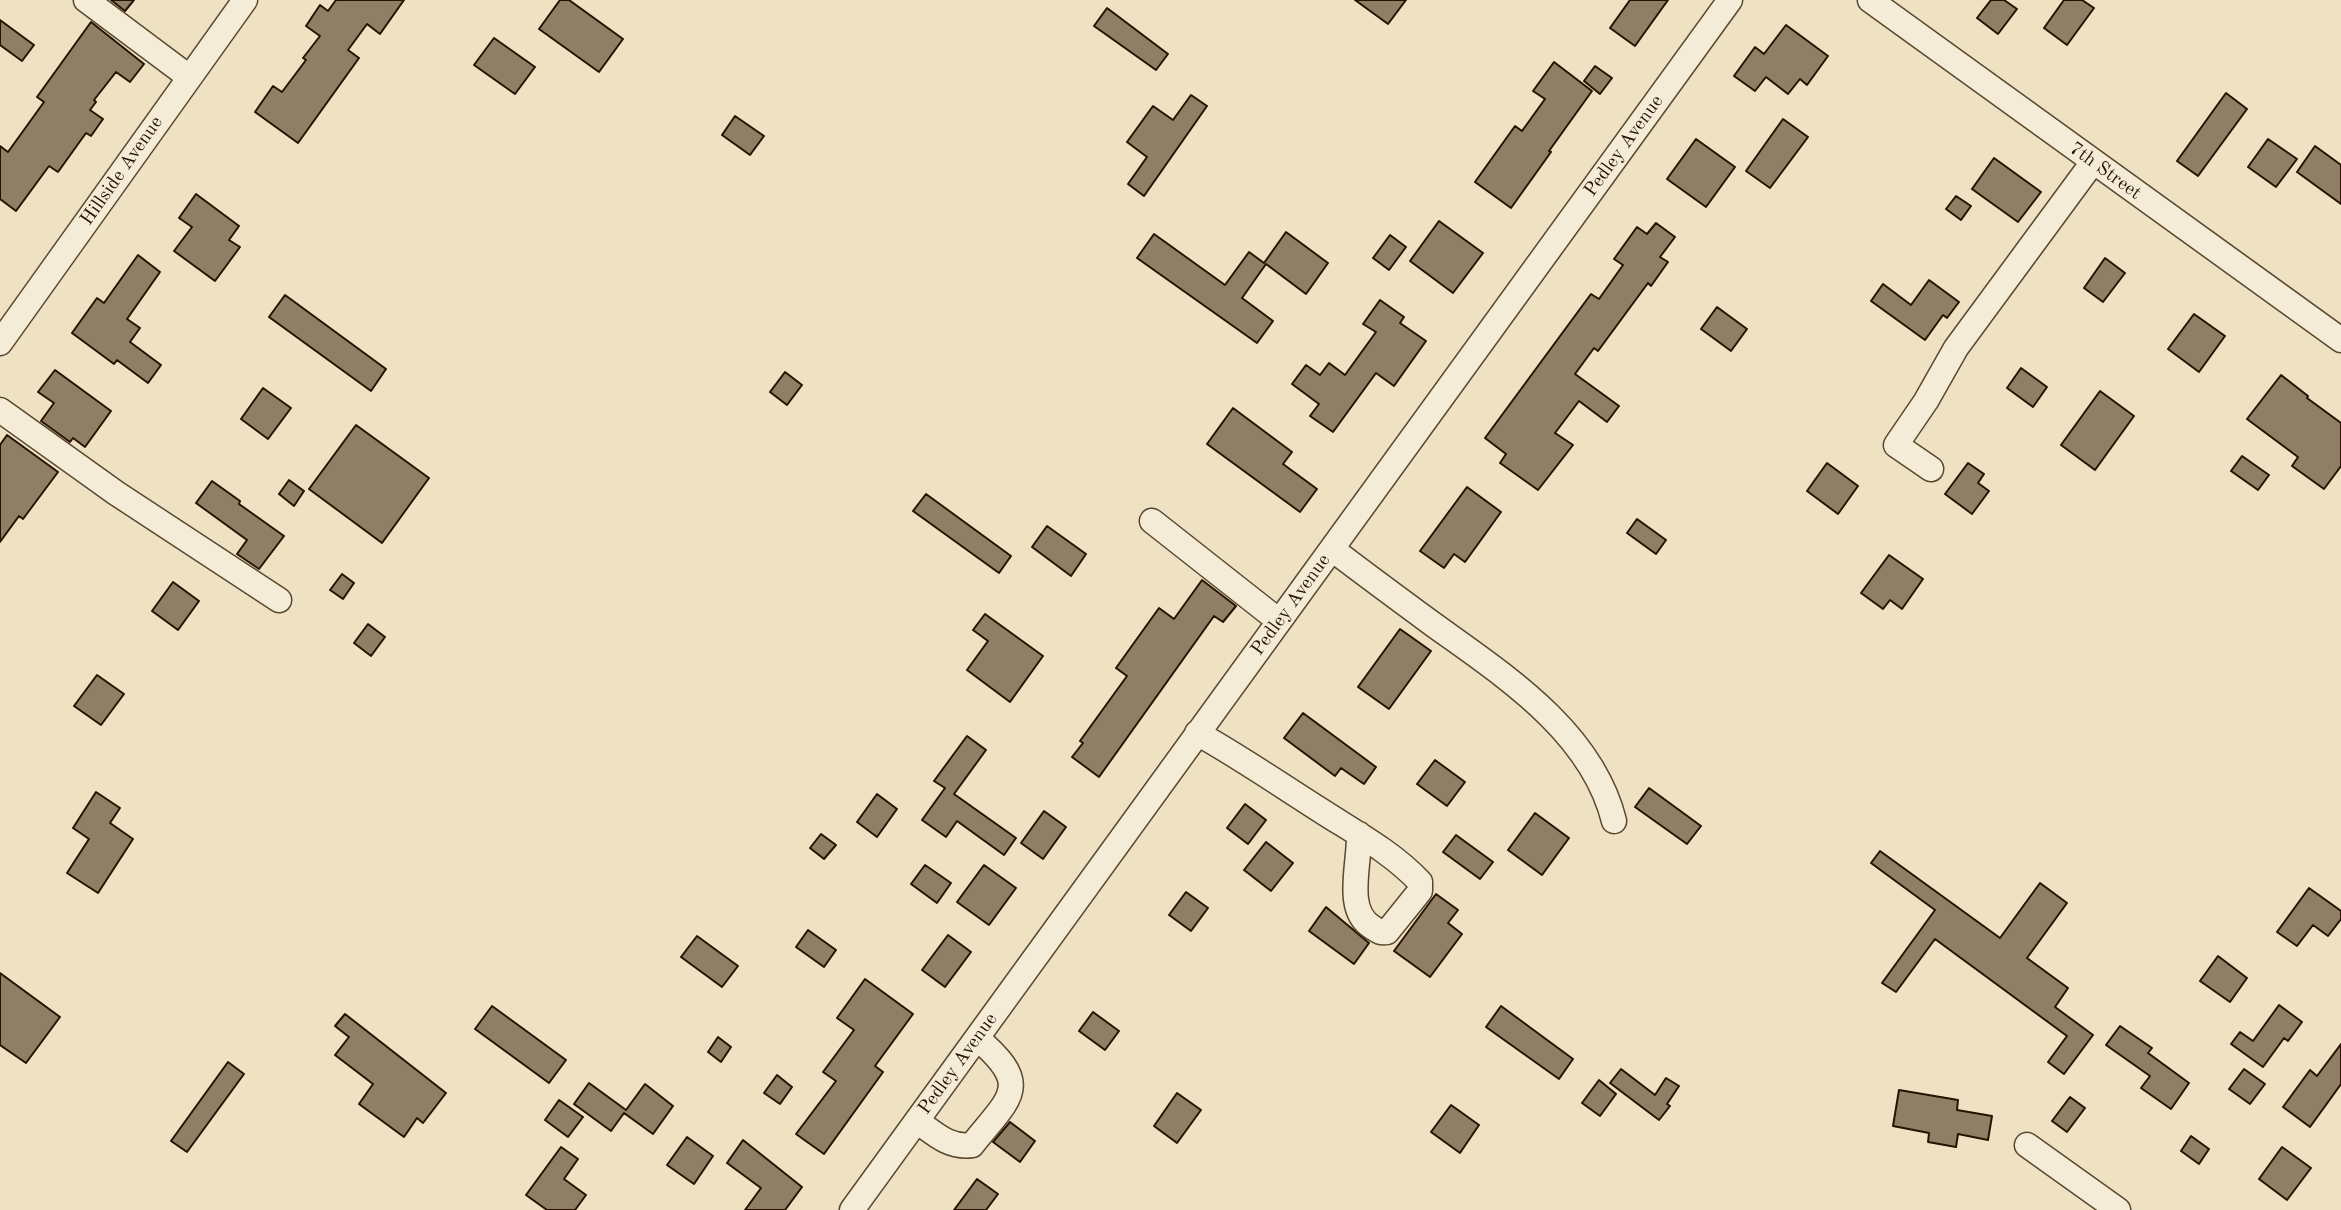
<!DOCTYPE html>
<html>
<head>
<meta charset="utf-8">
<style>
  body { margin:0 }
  canvas { display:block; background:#efe2c2 }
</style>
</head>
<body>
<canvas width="2341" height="1210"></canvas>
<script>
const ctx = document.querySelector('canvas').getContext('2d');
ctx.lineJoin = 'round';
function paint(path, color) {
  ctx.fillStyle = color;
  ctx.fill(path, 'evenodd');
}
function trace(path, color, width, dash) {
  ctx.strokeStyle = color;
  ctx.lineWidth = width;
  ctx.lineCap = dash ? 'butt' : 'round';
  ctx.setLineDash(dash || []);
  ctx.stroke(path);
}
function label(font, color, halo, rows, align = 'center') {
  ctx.font = font + ' "Old Standard TT",serif';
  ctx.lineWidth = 5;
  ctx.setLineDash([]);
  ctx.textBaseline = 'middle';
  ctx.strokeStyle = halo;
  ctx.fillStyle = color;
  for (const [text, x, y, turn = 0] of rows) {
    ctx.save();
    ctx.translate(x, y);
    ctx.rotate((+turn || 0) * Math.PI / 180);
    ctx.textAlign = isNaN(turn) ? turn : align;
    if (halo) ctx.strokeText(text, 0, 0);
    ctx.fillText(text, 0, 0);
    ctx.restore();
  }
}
const building = new Path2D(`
  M 111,0 L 134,0 L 125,11 Z
  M 336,0 L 404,0 L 380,34 L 367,24 L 348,50 L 359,58 L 298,143 L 255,112 L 273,86 L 282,92 L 306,60 L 303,58 L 320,36 L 306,26 L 320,5 L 328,11 Z
  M 560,0 L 569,0 L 623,39 L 599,72 L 539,29 Z
  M 1355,0 L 1406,0 L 1388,24 Z
  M 1630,0 L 1668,0 L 1635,46 L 1610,28 Z
  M 1991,0 L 2004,0 L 2017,9 L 1998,34 L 1977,18 Z
  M 2064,0 L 2082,0 L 2094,8 L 2067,45 L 2044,28 Z
  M 1107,8 L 1168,54 L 1156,70 L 1094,26 Z
  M 0,20 L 34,45 L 22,61 L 0,45 Z
  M 91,22 L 144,64 L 130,82 L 116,72 L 94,100 L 96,102 L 90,110 L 103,119 L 91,136 L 86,133 L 58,172 L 49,166 L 16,211 L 0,199 L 0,146 L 8,152 L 44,102 L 37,97 Z
  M 1786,25 L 1828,56 L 1807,85 L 1800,79 L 1788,94 L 1766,77 L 1755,91 L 1734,76 L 1755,47 L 1764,54 Z
  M 494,38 L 535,67 L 515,94 L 474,65 Z
  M 1554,62 L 1592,91 L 1549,151 L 1551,152 L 1511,208 L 1475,182 L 1515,126 L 1522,131 L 1545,99 L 1533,91 Z
  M 1595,66 L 1612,78 L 1600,94 L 1584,81 Z
  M 2226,93 L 2247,109 L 2198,176 L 2177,161 Z
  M 1191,95 L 1207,106 L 1144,196 L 1128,184 L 1147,157 L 1127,142 L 1153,106 L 1173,120 Z
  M 735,116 L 764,136 L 750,155 L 722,135 Z
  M 1783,119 L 1808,137 L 1770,188 L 1746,171 Z
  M 1696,139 L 1735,167 L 1706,207 L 1667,179 Z
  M 2268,139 L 2297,159 L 2276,187 L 2248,167 Z
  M 2315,146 L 2341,165 L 2341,204 L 2297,172 Z
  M 1994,158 L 2041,192 L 2018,222 L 1972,189 Z
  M 196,194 L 239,226 L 229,240 L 240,247 L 215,281 L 174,251 L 192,227 L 179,218 Z
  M 1956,196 L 1971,206 L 1961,220 L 1946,209 Z
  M 1439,221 L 1483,253 L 1453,293 L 1410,261 Z
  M 1656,223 L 1675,237 L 1660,257 L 1668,262 L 1651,286 L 1648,283 L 1598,351 L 1594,348 L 1575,374 L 1619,406 L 1607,422 L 1579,401 L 1555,433 L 1573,445 L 1538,490 L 1500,463 L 1506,454 L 1485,438 L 1591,294 L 1599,299 L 1623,265 L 1614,259 L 1637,227 L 1647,234 Z
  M 1286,232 L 1328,263 L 1306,294 L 1266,264 L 1242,298 L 1273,321 L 1257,343 L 1137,258 L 1154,234 L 1225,285 L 1249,252 L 1264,263 Z
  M 1390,235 L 1406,247 L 1389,270 L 1373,258 Z
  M 138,255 L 160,272 L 127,319 L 140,328 L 130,342 L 161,365 L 148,383 L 117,360 L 114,364 L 72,333 L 97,298 L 104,303 Z
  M 2105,258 L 2125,273 L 2103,302 L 2084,288 Z
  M 1929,280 L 1959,302 L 1947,318 L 1943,315 L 1925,340 L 1871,301 L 1883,284 L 1911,305 Z
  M 285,295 L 386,369 L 371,391 L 269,317 Z
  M 1380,300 L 1404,317 L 1400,323 L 1426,341 L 1394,386 L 1376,373 L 1333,432 L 1310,416 L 1319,404 L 1292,384 L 1306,365 L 1320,375 L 1329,363 L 1345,375 L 1376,332 L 1363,324 Z
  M 1717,307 L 1747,329 L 1731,351 L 1701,329 Z
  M 2194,314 L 2225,336 L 2199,372 L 2168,349 Z
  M 2021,368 L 2047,387 L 2033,407 L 2007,388 Z
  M 55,370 L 111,411 L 85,447 L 73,438 L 70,442 L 41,421 L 54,403 L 38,392 Z
  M 785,372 L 802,385 L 787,405 L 770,392 Z
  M 2281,375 L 2308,396 L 2307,398 L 2341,423 L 2341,466 L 2324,489 L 2292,466 L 2298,457 L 2247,419 Z
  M 263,388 L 291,408 L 268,439 L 241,419 Z
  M 2100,391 L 2134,416 L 2095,470 L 2061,445 Z
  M 1233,408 L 1292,452 L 1283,464 L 1317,489 L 1300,512 L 1207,444 Z
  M 356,425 L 429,478 L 382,543 L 309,489 Z
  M 7,435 L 58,472 L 23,519 L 19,516 L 0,542 L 0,445 Z
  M 2242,456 L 2269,475 L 2258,490 L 2231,471 Z
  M 1827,463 L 1858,486 L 1838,514 L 1807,491 Z
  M 1968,463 L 1984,474 L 1978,483 L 1989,491 L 1972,514 L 1945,494 Z
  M 289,480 L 304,491 L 294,506 L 279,494 Z
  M 212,481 L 240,501 L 239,504 L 284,536 L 259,569 L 237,554 L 247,540 L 196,503 Z
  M 1467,487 L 1501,512 L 1465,562 L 1454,554 L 1444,568 L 1420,551 Z
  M 926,494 L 1011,556 L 999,573 L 913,511 Z
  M 1637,519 L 1666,540 L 1656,554 L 1627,533 Z
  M 1047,526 L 1086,554 L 1071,576 L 1032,547 Z
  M 1889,555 L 1923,579 L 1902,609 L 1890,600 L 1883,609 L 1861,593 Z
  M 342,574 L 354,583 L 343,599 L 330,590 Z
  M 1202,580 L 1236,606 L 1223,622 L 1214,616 L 1099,777 L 1072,757 L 1083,743 L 1080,741 L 1127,676 L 1116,668 L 1159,608 L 1174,619 Z
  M 173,582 L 199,601 L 178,630 L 152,611 Z
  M 985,614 L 1043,656 L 1010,702 L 967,670 L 988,641 L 973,630 Z
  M 368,624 L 385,637 L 371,656 L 354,643 Z
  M 1400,629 L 1431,651 L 1389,709 L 1358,687 Z
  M 97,675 L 124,694 L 101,725 L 74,706 Z
  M 1303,713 L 1376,767 L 1364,784 L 1341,768 L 1335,776 L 1284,738 Z
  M 967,736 L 986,750 L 954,794 L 1016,838 L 1004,855 L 957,821 L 946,837 L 922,820 L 945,788 L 934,781 Z
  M 1435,760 L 1465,782 L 1447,806 L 1417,784 Z
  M 1649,788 L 1701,826 L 1687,844 L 1635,807 Z
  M 96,792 L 120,808 L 110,823 L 133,839 L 98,893 L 67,873 L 89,839 L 73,828 Z
  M 877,794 L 897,809 L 877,837 L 857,822 Z
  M 1245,804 L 1266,820 L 1248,844 L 1227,828 Z
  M 1044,811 L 1066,827 L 1043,859 L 1021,843 Z
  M 1535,813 L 1569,838 L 1542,875 L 1508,850 Z
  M 821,834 L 836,845 L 824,859 L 810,848 Z
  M 1456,835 L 1493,862 L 1480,879 L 1443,852 Z
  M 1266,842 L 1293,863 L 1271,891 L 1244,870 Z
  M 1880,851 L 2000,938 L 2040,883 L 2067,903 L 2027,958 L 2068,988 L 2055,1007 L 2093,1035 L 2064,1074 L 2048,1062 L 2067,1036 L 1935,939 L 1896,992 L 1882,983 L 1935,910 L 1871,863 Z
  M 925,865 L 951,883 L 937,903 L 911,884 Z
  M 984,865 L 1016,888 L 989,925 L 957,902 Z
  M 2309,888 L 2341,911 L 2341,919 L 2328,936 L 2313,925 L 2297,946 L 2277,932 Z
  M 1186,892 L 1208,908 L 1191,931 L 1169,915 Z
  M 1436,894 L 1458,910 L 1448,923 L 1462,934 L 1430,977 L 1394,951 Z
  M 1326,907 L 1369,943 L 1354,964 L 1309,931 Z
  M 808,930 L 836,950 L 824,967 L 796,947 Z
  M 948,935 L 971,952 L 945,987 L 922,970 Z
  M 697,936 L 738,966 L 722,987 L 681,957 Z
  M 2218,956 L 2247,978 L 2230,1002 L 2200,981 Z
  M 0,973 L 60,1017 L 26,1063 L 0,1045 Z
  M 865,979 L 913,1014 L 875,1066 L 883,1072 L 824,1154 L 796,1134 L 836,1081 L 823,1072 L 854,1030 L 837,1018 Z
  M 2279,1005 L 2302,1022 L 2288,1041 L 2284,1038 L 2263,1067 L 2231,1044 L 2240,1032 L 2253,1041 Z
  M 492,1006 L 566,1060 L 549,1083 L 475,1029 Z
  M 1501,1006 L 1573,1059 L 1559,1079 L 1486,1027 Z
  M 1093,1012 L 1119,1031 L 1105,1050 L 1079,1031 Z
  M 345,1014 L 446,1093 L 423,1123 L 417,1118 L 404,1137 L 359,1104 L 373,1084 L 335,1055 L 349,1037 L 335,1026 Z
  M 2120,1026 L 2152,1048 L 2148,1053 L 2189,1083 L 2171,1109 L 2141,1088 L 2150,1076 L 2106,1045 Z
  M 718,1037 L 731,1047 L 721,1062 L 708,1052 Z
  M 2341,1044 L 2341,1084 L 2310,1127 L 2283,1107 L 2310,1070 L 2317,1076 Z
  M 228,1062 L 244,1074 L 187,1152 L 171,1141 Z
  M 1621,1069 L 1655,1095 L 1666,1078 L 1679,1086 L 1667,1104 L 1670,1106 L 1659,1120 L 1610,1083 Z
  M 2244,1069 L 2265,1084 L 2250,1104 L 2229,1089 Z
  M 777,1075 L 792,1087 L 780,1104 L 764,1093 Z
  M 1599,1080 L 1616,1094 L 1600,1116 L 1582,1103 Z
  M 589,1083 L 626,1110 L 645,1084 L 673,1106 L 653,1134 L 624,1113 L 611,1131 L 574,1104 Z
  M 1899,1090 L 1958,1100 L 1957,1110 L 1992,1116 L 1988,1140 L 1958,1134 L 1956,1147 L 1928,1142 L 1929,1133 L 1893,1126 Z
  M 1177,1093 L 1201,1110 L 1177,1143 L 1154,1126 Z
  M 2070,1097 L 2085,1108 L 2067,1132 L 2052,1121 Z
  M 559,1100 L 583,1117 L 568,1137 L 545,1120 Z
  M 1451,1105 L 1479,1125 L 1460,1153 L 1431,1132 Z
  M 1010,1122 L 1035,1141 L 1020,1162 L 993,1142 Z
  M 2191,1136 L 2209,1149 L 2199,1164 L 2181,1151 Z
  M 687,1137 L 713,1156 L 694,1184 L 667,1165 Z
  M 743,1140 L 802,1187 L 785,1210 L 745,1210 L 761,1188 L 727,1163 Z
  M 561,1147 L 578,1159 L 564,1179 L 586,1195 L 575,1210 L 547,1210 L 526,1195 Z
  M 2282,1147 L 2311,1168 L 2287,1200 L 2259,1179 Z
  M 977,1179 L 998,1194 L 986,1210 L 954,1210 Z`);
paint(building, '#8f7f65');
trace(building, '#271300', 2);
const minor = new Path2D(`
  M 86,0 L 189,77
  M 1870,0 L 2341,340
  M 0,343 L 245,0
  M 0,410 L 116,493 L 279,600
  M 1931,469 L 1896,445 L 1926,401 L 1956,348 L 2093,162
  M 1152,521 L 1279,621
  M 1332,549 C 1366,575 1400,600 1434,625 C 1505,676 1592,732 1614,821
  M 1197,733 C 1240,757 1279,784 1320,810 C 1354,832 1392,852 1420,882 L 1420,891 L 1387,932 C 1380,933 1378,931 1372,927 C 1344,910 1360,864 1359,834
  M 917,1121 C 935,1134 949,1148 972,1145 C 1011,1096 1033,1086 977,1038
  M 2027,1145 L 2118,1210
  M 852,1210 L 1730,0`);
trace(minor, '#594730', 27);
trace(minor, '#f5ecd7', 24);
label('19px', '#271300', '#f5ecd7', [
  ["Pedley Avenue",1624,146,-54],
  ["Hillside Avenue",122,171,-55],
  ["7th Street",2105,171,36],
  ["Pedley Avenue",1291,605,-54],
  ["Pedley Avenue",958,1064,-54]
]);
</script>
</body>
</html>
